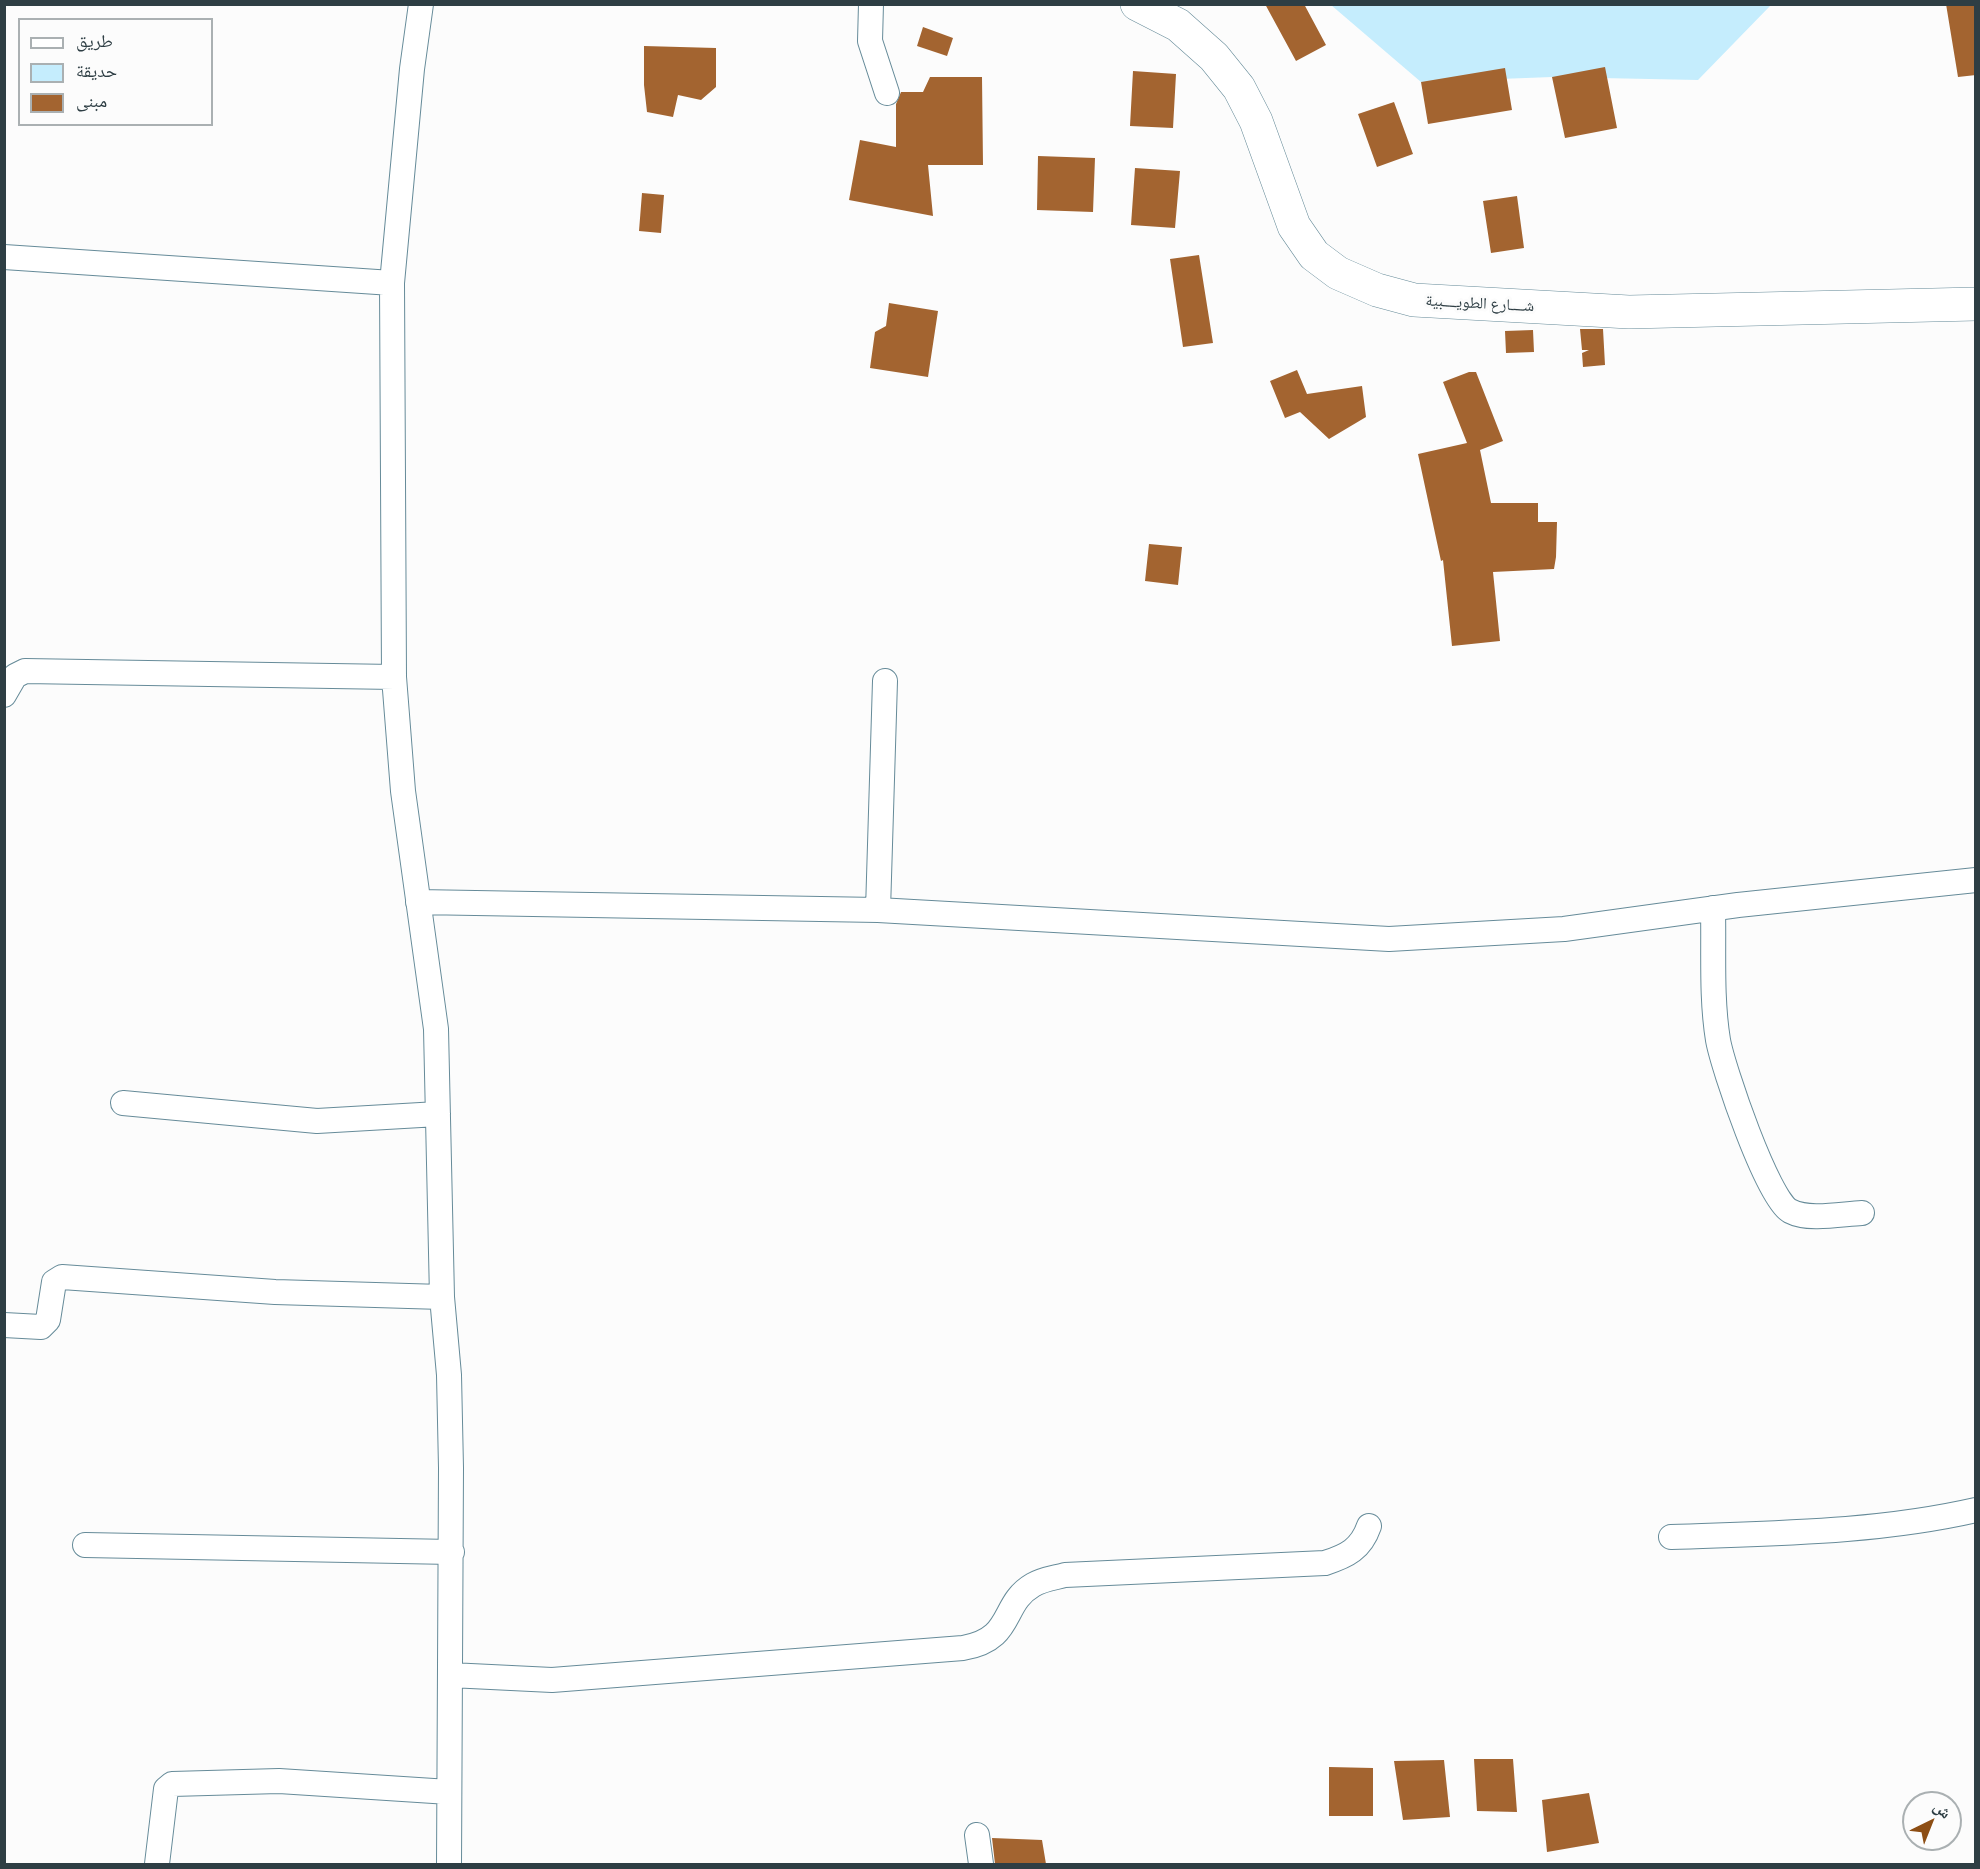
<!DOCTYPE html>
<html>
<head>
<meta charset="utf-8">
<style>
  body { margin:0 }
  #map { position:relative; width:1980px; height:1869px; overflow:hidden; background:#fcfcfc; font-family:Ubuntu,"Noto Naskh Arabic",sans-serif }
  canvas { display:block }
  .frame { position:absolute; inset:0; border:6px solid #2e3e44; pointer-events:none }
  .legend { position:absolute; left:18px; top:18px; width:195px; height:108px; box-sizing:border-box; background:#fcfcfc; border:2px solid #aab0b2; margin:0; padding:8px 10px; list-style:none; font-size:18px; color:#2e3e44 }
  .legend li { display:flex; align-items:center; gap:12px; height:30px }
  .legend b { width:30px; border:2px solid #aab0b2 }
  .north { position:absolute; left:1902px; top:1791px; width:60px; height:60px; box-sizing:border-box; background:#fcfcfc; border:2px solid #aab0b2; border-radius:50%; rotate:43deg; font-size:16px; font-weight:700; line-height:24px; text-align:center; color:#2e3e44 }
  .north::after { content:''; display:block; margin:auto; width:21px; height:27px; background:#8d4e14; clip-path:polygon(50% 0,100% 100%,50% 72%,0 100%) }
</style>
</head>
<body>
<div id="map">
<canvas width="1980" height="1869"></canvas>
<div class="frame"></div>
<ul class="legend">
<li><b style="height:8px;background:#fff"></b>طريق</li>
<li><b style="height:16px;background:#c5edfd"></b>حديقة</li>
<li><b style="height:16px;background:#a36430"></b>مبنى</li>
</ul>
<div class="north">ش</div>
</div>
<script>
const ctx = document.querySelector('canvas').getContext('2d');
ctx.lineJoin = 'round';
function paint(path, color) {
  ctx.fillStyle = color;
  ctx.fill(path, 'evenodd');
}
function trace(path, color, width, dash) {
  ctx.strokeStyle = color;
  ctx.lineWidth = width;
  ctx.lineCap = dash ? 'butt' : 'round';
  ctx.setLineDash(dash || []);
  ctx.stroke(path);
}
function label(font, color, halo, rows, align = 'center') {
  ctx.font = font + ' Ubuntu,"Noto Naskh Arabic",sans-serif';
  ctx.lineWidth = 6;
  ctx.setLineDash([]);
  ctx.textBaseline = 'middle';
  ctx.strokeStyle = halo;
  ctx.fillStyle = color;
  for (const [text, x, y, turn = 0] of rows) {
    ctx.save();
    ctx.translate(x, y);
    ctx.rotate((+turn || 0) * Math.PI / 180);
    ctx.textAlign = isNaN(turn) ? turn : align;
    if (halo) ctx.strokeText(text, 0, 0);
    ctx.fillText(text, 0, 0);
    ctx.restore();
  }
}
paint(new Path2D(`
  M 1331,5 L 1771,5 L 1698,80 L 1552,77 L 1421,82 Z`), '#c5edfd');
paint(new Path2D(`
  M 1265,4 L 1304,4 L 1326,45 L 1296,61 Z
  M 1946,4 L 1976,4 L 1976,75 L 1958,77 Z
  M 923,27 L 953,38 L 947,56 L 917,46 Z
  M 644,46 L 716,48 L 716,87 L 701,100 L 678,95 L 673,117 L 647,112 L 644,85 Z
  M 1605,67 L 1617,128 L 1565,138 L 1552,77 Z
  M 1505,68 L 1512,110 L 1428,124 L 1421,82 Z
  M 1133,71 L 1176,74 L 1173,128 L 1130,126 Z
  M 930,77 L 982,77 L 983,165 L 928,165 L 933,216 L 849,200 L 860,140 L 896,147 L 896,104 L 901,92 L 923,92 Z
  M 1394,102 L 1413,154 L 1377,167 L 1358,114 Z
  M 1038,156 L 1095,158 L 1093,212 L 1037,210 Z
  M 1135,168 L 1180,171 L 1175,228 L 1131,225 Z
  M 642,193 L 664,195 L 661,233 L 639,231 Z
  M 1517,196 L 1524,248 L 1491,253 L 1483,201 Z
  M 1199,255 L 1213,343 L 1183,347 L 1170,259 Z
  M 889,303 L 938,311 L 928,377 L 870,368 L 875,332 L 886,326 Z
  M 1580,329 L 1603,329 L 1605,365 L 1583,367 L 1582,353 L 1589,350 L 1582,350 Z
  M 1533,330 L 1534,352 L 1506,353 L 1505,331 Z
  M 1297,370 L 1307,394 L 1362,386 L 1366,417 L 1329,439 L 1300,412 L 1285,418 L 1270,381 Z
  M 1469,372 L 1476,372 L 1503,441 L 1480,450 L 1491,503 L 1538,503 L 1538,522 L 1557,522 L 1556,557 L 1554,569 L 1493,572 L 1500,641 L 1452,646 L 1443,560 L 1441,561 L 1418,454 L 1467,443 L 1443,382 Z
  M 1149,544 L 1182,547 L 1178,585 L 1145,581 Z
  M 1474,1759 L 1513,1759 L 1517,1812 L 1477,1811 Z
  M 1444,1760 L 1450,1817 L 1403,1820 L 1394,1761 Z
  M 1329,1767 L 1373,1768 L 1373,1816 L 1329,1816 Z
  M 1589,1793 L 1599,1843 L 1547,1852 L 1542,1800 Z
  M 992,1838 L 1042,1840 L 1046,1864 L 995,1864 Z`), '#a36430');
const street = new Path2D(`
  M 421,4 L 412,69 L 392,283 L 394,677 L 403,791 L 436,1029 L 442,1297 L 449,1375 L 451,1468 L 449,1864
  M 871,4 L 870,41 L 887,93
  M 4,257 L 392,283
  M 4,695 L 15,676 L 25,671 L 394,677
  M 418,902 L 878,910 L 1389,939 L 1564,929 L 1738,905 L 1976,880
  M 1713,908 C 1714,952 1711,997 1718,1040 C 1723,1068 1768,1200 1790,1211 C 1809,1221 1841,1214 1862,1213
  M 878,910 L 885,681
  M 123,1103 L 317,1121 L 438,1114
  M 4,1325 L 41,1327 L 48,1320 L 54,1282 L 62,1277 L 275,1292 L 442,1297
  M 1671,1537 C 1773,1533 1875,1533 1976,1510
  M 85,1545 L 452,1552
  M 450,1675 L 552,1680 L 963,1648 C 1015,1639 1000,1604 1033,1585 C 1043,1579 1054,1578 1065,1575 L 1325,1563 C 1347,1556 1361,1549 1369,1526
  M 977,1835 L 981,1864
  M 157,1864 L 166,1789 L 172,1784 L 279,1781 L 449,1792`);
const secondary = new Path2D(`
  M 1137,4 L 1178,25 L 1214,57 L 1239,88 L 1256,121 L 1294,226 L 1314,255 L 1338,273 L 1377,290 L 1414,300 L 1629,312 L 1976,304`);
trace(street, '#668b99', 26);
trace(secondary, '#668b99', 34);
trace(street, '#fff', 24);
trace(secondary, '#fff', 33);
label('16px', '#2e3e44', '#fcfcfc', [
  ["شــــارع الطويــــبية",1480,303,3]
]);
</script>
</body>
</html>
